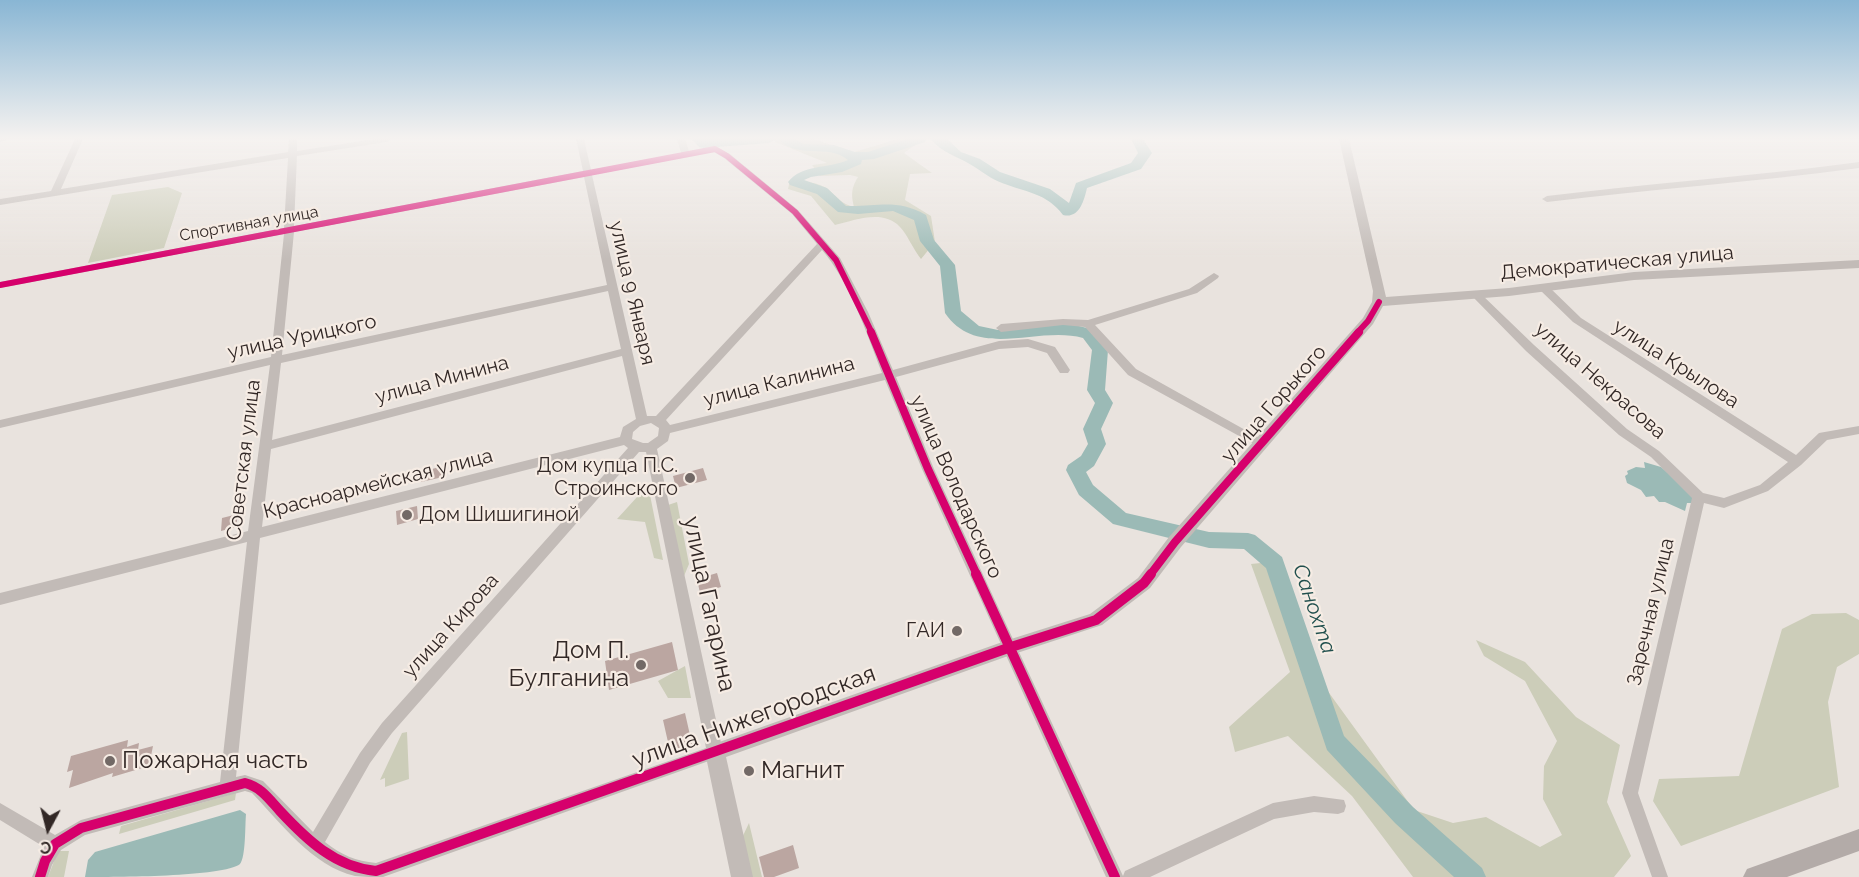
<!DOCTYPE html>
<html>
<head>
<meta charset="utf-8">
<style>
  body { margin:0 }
  #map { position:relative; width:1859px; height:877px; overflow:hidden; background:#e9e3de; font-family:Raleway,sans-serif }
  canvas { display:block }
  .north { position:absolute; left:18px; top:799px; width:60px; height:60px; -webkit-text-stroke:4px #f6ece4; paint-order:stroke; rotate:187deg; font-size:16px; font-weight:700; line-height:24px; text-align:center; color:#322826 }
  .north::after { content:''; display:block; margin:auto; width:21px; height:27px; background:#322826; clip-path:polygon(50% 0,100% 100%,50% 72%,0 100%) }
</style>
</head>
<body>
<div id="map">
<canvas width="1859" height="877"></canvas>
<div class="north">С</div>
</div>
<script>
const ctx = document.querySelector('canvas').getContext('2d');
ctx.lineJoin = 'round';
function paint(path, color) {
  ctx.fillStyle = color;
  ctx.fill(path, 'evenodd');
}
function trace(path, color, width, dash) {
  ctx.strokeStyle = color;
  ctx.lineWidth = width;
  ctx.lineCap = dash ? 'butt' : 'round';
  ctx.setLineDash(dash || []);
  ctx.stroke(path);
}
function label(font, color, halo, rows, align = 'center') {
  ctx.font = font + ' Raleway,sans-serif';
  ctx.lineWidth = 4.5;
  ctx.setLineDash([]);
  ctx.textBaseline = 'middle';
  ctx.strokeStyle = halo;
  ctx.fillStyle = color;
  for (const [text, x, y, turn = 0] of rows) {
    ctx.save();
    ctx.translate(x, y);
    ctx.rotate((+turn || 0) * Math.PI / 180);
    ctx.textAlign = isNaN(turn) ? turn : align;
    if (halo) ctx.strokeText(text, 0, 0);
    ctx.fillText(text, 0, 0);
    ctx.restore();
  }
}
paint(new Path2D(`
  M 774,139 L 813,139 L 854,152 L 898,139 L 924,139 L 904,153 L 932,173 L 910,174 L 905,200 L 931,216 L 935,242 L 921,259 C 913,249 907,234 900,227 C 883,209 856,220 835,225 L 811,196 L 788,189 L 790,180 C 802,181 820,182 829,190 C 838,198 842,204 854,207 C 851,195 851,188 858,177 L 850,175 L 820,176 L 812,165 L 827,163 L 775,142 Z
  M 168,187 L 182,193 L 164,248 L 88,263 L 112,195 Z
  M 648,485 L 663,560 L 654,558 L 645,522 L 617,519 Z
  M 677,502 L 689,564 L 684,576 L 668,505 Z
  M 1280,561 L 1319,679 L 1414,810 L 1453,823 L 1486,817 L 1540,847 L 1562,835 L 1543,799 L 1544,766 L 1557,741 L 1525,681 L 1484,656 L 1476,640 L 1525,662 L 1576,717 L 1620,745 L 1607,802 L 1631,856 L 1614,877 L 1413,877 L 1352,796 L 1288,736 L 1235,752 L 1229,727 L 1290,672 L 1251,564 Z
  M 1846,613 L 1859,620 L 1859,654 L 1837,667 L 1828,702 L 1839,787 L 1681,846 L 1653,801 L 1659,779 L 1739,776 L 1782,629 L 1812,614 Z
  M 685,666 L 691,698 L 668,698 L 658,681 Z
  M 407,732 L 409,779 L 385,787 L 385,778 L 380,780 L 402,733 Z
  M 236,793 L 235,800 L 119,834 L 121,826 Z
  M 749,823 L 762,877 L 749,877 L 740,842 Z
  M 58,851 L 69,851 L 64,877 L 48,877 Z`), '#cccdb9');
paint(new Path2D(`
  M 1644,462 L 1661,467 L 1693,495 L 1692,503 L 1687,503 L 1685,511 L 1665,502 L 1659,502 L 1654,496 L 1646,497 L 1641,490 L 1627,483 L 1625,476 L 1628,474 L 1627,471 L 1636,467 L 1645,468 Z
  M 240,810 L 246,814 C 245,824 246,857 240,864 C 224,877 113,877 85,877 L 88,860 L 95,852 Z`), '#9bbab6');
paint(new Path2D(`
  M 692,139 L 776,139 L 769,143 L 704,148 L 699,147 Z
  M 778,139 L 794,139 L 804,144 L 834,145 L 855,152 L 868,152 L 908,139 L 926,139 L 925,142 L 874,159 L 862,160 L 861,164 L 842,172 L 811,177 L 804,180 L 827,188 L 846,206 C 878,207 896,198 926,215 L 934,240 L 955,265 L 961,311 L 979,326 L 998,330 L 1067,323 L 1095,330 L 1108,350 L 1105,390 L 1113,403 L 1101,429 L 1106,444 L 1094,466 L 1086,472 L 1093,485 L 1126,513 L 1209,532 L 1248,533 L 1255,535 L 1282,557 L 1344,736 L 1413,807 L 1482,868 L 1486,877 L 1454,877 L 1395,823 L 1327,750 L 1266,568 L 1244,549 L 1209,548 L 1113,524 L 1079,495 L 1066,470 L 1068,465 L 1081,456 L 1088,444 L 1083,429 L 1095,403 L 1087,390 L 1092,350 L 1083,338 C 1038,325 978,361 945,313 L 940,266 L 920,241 L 914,220 L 893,211 L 858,214 L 838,212 L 817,194 L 790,185 L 788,182 C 802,164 828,169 848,160 C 828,143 798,160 778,139 Z
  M 931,139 L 947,139 L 961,152 L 980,159 L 1000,172 L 1050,189 L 1069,203 L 1076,183 L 1131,163 L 1138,153 L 1131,139 L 1143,139 L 1152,153 L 1141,169 L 1087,188 C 1084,201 1079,219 1063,215 C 1047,193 1025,192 1002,183 C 991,179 983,172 973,166 C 959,157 940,152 931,139 Z`), '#9bbab6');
paint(new Path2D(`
  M 443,466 L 443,477 L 421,482 L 421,472 Z
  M 703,468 L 707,480 L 676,488 L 673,476 Z
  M 417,506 L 418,519 L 397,525 L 396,511 Z
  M 238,514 L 236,527 L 221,531 L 222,518 Z
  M 717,573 L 721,587 L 700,593 L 697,579 Z
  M 672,642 L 678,670 L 609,690 L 605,661 Z
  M 685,713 L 692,744 L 670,751 L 663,720 Z
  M 128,740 L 127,747 L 139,743 L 138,750 L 153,746 L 149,766 L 112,777 L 113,773 L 69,788 L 73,770 L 67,772 L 71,756 Z
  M 793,845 L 799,868 L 774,877 L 764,877 L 759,857 Z`), '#bba6a1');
paint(new Path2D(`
  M 0,139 L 8,139 L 0,142 Z
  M 75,139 L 83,139 L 61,189 L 288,152 L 289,139 L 297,139 L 297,151 L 374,139 L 391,139 L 387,142 L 297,156 L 294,226 L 583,171 L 576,139 L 584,139 L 591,170 L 681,153 L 677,139 L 685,139 L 689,151 L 715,146 L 730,154 L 798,210 L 840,258 L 868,312 L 893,370 L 999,341 L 1028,339 L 1055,347 L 1070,370 L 1068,373 L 1060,373 L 1047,353 L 1028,347 L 999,349 L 896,377 L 934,469 L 1123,876 L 1125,871 L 1273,803 L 1314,796 L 1344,800 L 1346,806 L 1344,812 L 1338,814 L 1314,812 L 1274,819 L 1150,877 L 1106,877 L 922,469 L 885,380 L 670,433 L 668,441 L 657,449 L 723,752 L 720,757 L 383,877 C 374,877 364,877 355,876 C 312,866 281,823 252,793 L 245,791 L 85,835 L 61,850 L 52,865 L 48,877 L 32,877 L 44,847 L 0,820 L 0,803 L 55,835 L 81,820 L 220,782 L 247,542 L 0,605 L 0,593 L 248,531 L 270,365 L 0,428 L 0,420 L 271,357 L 284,234 L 0,288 L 0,282 L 284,228 L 288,158 L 0,205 L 0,199 L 51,191 ZM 714,152 L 724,158 L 792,214 L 817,244 L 656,416 L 647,416 L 592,175 ZM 584,177 L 607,285 L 282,355 L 294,232 ZM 822,250 C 851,284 866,332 882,373 L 670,425 L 666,420 ZM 608,291 L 621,349 L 272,440 L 281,363 ZM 622,356 L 636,419 L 623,427 L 620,437 L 262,527 L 271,449 ZM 651,423 L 659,428 L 658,436 L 648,443 L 643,443 L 632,439 L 633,432 L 640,426 ZM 624,445 L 628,448 L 382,723 L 360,753 L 313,832 L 263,781 L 245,775 L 236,777 L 260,538 ZM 639,452 L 646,452 L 706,748 L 376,863 C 356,861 341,855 325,842 L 370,763 L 392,733 Z
  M 1859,162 L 1859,168 C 1755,182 1651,189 1547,202 L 1542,199 L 1547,196 C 1651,183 1755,176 1859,162 Z
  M 1214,273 L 1219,276 L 1218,278 L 1197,293 L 1095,325 L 1136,369 L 1265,441 L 1267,444 L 1265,447 L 1261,448 L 1128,375 L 1085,327 L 1063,325 L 1001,332 L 996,328 L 1001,324 L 1063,319 L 1088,320 L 1189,289 Z
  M 1543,284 L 1547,285 L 1581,318 L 1796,455 L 1819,433 L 1859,426 L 1859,434 L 1827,440 L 1801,465 L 1768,491 L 1724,508 L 1704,503 L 1638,793 L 1668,877 L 1652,877 L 1622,793 L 1692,498 L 1651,457 L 1619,435 L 1526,351 L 1471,295 L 1472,293 L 1480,293 L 1534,345 L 1627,429 L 1659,451 L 1703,493 L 1724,498 L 1760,485 L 1788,462 L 1573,322 L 1539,289 L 1538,287 L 1539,285 Z`), '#c2bbb7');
paint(new Path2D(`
  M 1339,139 L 1349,139 L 1386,297 L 1509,288 L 1634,272 L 1859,260 L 1859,268 L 1634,280 L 1509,296 L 1383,306 L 1373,324 L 1181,547 L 1150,588 L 1102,625 L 1008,656 L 726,757 L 753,877 L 731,877 L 705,752 L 708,746 L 1008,640 L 1090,614 L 1138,578 L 1169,537 L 1363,318 L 1372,302 L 1373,291 Z`), '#c2bbb7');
paint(new Path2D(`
  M 1859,829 L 1859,851 L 1787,877 L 1743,877 L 1747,869 Z`), '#b3aba8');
trace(new Path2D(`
  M 0,285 L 715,149 L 727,156 L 795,212 L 836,260 L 872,333
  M 1357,333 L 1368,321 L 1379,302`), '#d6006c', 6);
trace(new Path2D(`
  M 871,332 L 928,469 L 977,575
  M 1150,575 L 1175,542 L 1359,332`), '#d6006c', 8);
trace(new Path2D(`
  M 976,574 L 1115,877
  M 40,877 L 45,861 L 55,844 L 81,828 L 245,783 C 261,787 269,799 280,811 C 307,840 335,867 376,871 L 1008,648 L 1096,620 L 1144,583 L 1151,574`), '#d6006c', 10);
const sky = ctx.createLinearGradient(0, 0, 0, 261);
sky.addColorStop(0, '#89b6d4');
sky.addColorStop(0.53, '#f5f2f0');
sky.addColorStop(1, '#f5f2f000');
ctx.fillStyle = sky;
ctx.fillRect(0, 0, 1859, 261);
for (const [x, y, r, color] of [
  [690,478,6,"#726966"],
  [407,515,6,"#726966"],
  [957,631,6,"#726966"],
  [641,665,6,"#726966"],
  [110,761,6,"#726966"],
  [749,771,6,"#726966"]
]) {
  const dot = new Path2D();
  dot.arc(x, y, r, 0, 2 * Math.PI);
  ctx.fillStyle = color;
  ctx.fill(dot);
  trace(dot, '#f6ece4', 2);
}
label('16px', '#322826', '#f6ece4', [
  ["Спортивная улица",249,224,-10]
]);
label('20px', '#322826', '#f6ece4', [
  ["Демократическая улица",1617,263,-5],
  ["улица 9 Января",632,293,77],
  ["улица Урицкого",302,337,-12],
  ["улица Крылова",1676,364,33],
  ["улица Минина",442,380,-15],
  ["улица Некрасова",1600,381,41],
  ["улица Калинина",779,382,-14],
  ["улица Горького",1274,404,-49],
  ["Советская улица",244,460,-83],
  ["Красноармейская улица",378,484,-14],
  ["улица Володарского",956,487,66],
  ["Заречная улица",1651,612,-77],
  ["улица Кирова",451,626,-48]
]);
label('20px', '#322826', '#f6ece4', [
  ["Дом купца П.С.",678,466],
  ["Строинского",678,489],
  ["Дом Шишигиной",419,515,"left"],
  ["ГАИ",945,631]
], 'right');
label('italic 21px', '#204f4d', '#f6ece4', [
  ["Санохта",1314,609,71]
]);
label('24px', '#322826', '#f6ece4', [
  ["улица Гагарина",709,604,78],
  ["улица Нижегородская",754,717,-20]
]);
label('24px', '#322826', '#f6ece4', [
  ["Дом П.",629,651,"right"],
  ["Булганина",629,679,"right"],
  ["Пожарная часть",122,761],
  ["Магнит",761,771]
], 'left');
</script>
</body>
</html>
